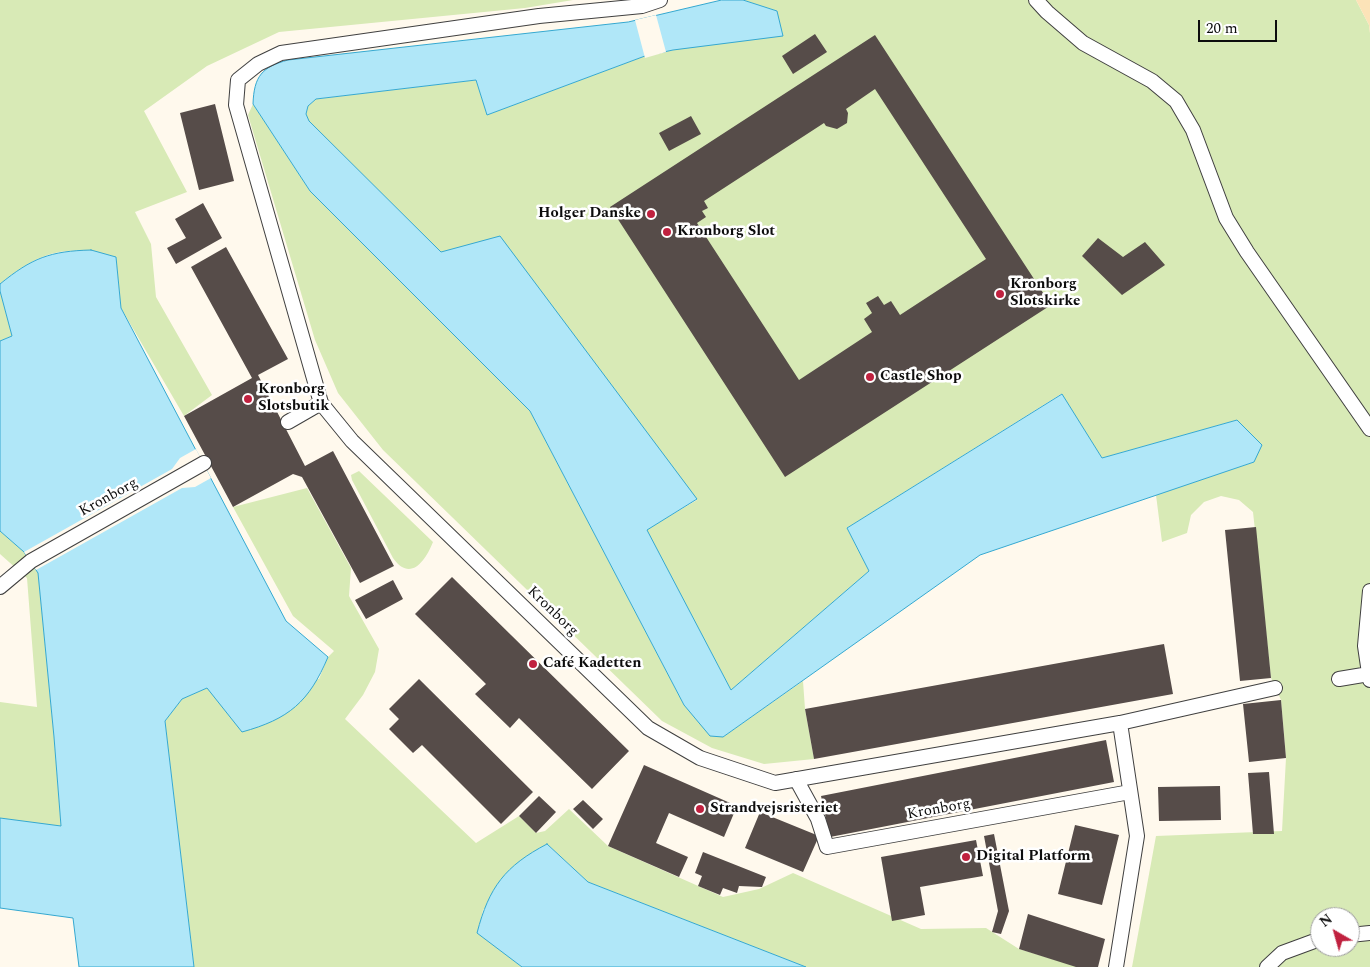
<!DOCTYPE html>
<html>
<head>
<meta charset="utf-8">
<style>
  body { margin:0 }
  #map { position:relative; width:1370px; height:967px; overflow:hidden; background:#fff9ed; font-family:Spectral,serif }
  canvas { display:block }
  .north { position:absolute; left:1310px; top:907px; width:50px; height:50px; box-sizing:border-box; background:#fff; border:1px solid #9e9e9e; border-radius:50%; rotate:322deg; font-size:14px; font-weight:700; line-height:20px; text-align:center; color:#0d0d0d }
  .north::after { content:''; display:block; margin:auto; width:18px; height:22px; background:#c0213f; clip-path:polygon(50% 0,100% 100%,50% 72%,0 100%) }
  .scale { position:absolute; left:1198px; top:20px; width:79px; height:22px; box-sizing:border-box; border:2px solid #0d0d0d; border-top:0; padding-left:6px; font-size:15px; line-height:18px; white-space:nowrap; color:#0d0d0d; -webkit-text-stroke:4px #fff; paint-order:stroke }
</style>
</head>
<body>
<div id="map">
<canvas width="1370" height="967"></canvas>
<div class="north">N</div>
<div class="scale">20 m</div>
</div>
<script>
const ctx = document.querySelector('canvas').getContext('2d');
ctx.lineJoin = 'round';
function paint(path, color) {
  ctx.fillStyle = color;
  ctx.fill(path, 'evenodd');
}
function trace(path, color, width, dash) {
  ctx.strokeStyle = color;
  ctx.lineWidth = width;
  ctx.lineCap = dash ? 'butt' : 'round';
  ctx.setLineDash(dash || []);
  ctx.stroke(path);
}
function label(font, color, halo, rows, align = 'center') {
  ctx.font = font + ' Spectral,serif';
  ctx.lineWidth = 5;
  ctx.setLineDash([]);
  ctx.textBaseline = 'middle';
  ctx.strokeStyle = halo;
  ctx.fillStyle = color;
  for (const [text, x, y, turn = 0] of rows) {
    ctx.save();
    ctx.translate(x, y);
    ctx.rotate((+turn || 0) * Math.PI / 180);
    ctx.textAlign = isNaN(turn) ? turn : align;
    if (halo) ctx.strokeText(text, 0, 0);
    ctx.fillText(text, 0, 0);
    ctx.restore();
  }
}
paint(new Path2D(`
  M 0,0 L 573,0 L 525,8 L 279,32 L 207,66 L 144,111 L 187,192 L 135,212 L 151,244 L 156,297 L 212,395 L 184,416 L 121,308 L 116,257 C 66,244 40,251 0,284 Z
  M 743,0 L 1356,0 L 1369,25 L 1370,33 L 1370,967 L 1132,967 L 1156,836 L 1282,831 L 1286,758 L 1281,700 L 1271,678 L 1253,512 L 1239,500 L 1221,496 L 1204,502 L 1191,515 L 1187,533 L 1162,542 L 1156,495 L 1254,462 L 1237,420 L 1102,458 L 1061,394 L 847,528 L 869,571 L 731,690 L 646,530 L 697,500 L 441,253 L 309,121 L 306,114 L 308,106 L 316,99 L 476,80 L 487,115 L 645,56 L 673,50 L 777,11 ZM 1320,917 L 1350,917 L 1350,947 L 1320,947 Z
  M 253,104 L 310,191 L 530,411 L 684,705 L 723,737 L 803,681 L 805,709 L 814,759 L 764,764 L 712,748 L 662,721 L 383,450 L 338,393 L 315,340 L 248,115 Z
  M 0,291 L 12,336 L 0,341 Z
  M 359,471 L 433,542 C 425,562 410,582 393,558 L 352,480 L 351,475 Z
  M 307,488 L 351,568 L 349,596 L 379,649 L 375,672 L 363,695 L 345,719 L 476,843 L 519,816 L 536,833 L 545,831 L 569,809 L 608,846 L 723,897 L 759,889 L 793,873 L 921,929 L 986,928 L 1019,949 L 1079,967 L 806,967 L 588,882 L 547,844 L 483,910 L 478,933 L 522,967 L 194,967 L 165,721 L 182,699 L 207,688 L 319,679 L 328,657 L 334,651 L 293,616 L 233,507 Z
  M 0,531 L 24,552 L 38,572 L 54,737 L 61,827 L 0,818 L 0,702 L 37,707 L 27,578 L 0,554 Z`), '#d8eab6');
paint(new Path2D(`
  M 1356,0 L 1370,0 L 1370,33 L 1369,25 Z`), '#fce3b8');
const water = new Path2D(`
  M 722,0 L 743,0 L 777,11 L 783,36 L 673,50 L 645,56 L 487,115 L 476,80 L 316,99 L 308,106 L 306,114 L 309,121 L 441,252 L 500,236 L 697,499 L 647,530 L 731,690 L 869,571 L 847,528 L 1062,394 L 1102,458 L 1237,420 L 1262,445 L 1254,462 L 980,555 L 723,737 L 710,736 L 684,705 L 530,411 L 310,191 L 253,104 C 254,76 262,67 288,60 L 628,22 Z
  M 91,250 L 116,257 L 121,308 L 286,621 L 328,657 C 309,702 289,719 242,732 L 207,688 L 182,699 L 165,721 L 194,967 L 79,967 L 73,918 L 0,908 L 0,818 L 61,826 L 54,737 L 38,573 L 24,552 L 0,531 L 0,341 L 12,336 L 0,291 L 0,284 C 32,258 50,251 91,250 Z
  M 547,844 L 588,882 L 806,967 L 522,967 L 477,933 C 489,887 505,866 547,844 Z`);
paint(water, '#b0e7f8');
trace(water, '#35a8d0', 1);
paint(new Path2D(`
  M 656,15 L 666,52 L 645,58 L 635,20 Z
  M 196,449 L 211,478 L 195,487 L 182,488 L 36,570 L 24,552 L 172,469 L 180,458 Z`), '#fff9ed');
paint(new Path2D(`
  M 815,34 L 827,52 L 793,74 L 782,56 Z
  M 875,35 L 1051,305 L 785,477 L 610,207 ZM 875,89 L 986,259 L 900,315 L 891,301 L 884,305 L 878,296 L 866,303 L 872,313 L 864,319 L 872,332 L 799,380 L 697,223 L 706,217 L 702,211 L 708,208 L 704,201 L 824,123 L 826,126 L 837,129 L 847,123 L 848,113 L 846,109 Z
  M 215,104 L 234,181 L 199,190 L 180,113 Z
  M 691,116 L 701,134 L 669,151 L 659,133 Z
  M 203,203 L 222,238 L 176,264 L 167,248 L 186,238 L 175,219 Z
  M 1098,238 L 1123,257 L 1145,242 L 1165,265 L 1122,295 L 1082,256 Z
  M 226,247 L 288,359 L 258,375 L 305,466 L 333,451 L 394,566 L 360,583 L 302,477 L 293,474 L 233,507 L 184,416 L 252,378 L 191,267 Z
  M 1256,527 L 1271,678 L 1240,681 L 1225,530 Z
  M 452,577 L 629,751 L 592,789 L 519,718 L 510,728 L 475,694 L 486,684 L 415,614 Z
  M 393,580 L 403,599 L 366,619 L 355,600 Z
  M 1164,644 L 1173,694 L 814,759 L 805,709 Z
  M 419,679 L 533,792 L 501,824 L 422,745 L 413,753 L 389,729 L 399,719 L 389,709 Z
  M 1281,700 L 1286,758 L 1249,762 L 1243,704 Z
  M 1106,740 L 1114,782 L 830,837 L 821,796 Z
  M 644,765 L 737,806 L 724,837 L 669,813 L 656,843 L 688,857 L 679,877 L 608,846 Z
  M 1269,772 L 1274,834 L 1253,834 L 1248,773 Z
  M 1220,786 L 1221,820 L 1159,821 L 1158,787 Z
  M 539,796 L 556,812 L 536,833 L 519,816 Z
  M 583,800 L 603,819 L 593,829 L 573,809 Z
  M 760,812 L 819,836 L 803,872 L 745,848 Z
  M 1075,825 L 1119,835 L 1102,905 L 1058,894 Z
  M 994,834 L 1009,911 L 1001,934 L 992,932 L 998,911 L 984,836 Z
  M 976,840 L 983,876 L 920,887 L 925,915 L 892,921 L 881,857 Z
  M 703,852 L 766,877 L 762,887 L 739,886 L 737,893 L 723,888 L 720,895 L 698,886 L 702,876 L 695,873 Z
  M 1028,914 L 1105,939 L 1098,967 L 1076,967 L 1019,949 Z`), '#564c49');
const lane = new Path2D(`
  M 1036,0 L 1047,12 L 1083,43 L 1152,81 L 1176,101 L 1193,130 L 1226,218 L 1247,252 L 1370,429
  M 321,403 L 352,441 L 648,728 L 700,758 L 775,783 L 1120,723 L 1275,688
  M 288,422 L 321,403 L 236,105 L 238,80 L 258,64 L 281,53 L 539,16 L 642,6 L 660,0
  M 0,587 L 31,561 L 204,463
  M 1370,591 L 1365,646 L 1370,680
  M 1339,679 L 1369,674
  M 796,779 L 818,819 L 827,847 L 1130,792
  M 1350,935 L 1370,933
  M 1116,967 L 1137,836 L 1120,723
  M 1267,967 L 1282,953 L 1320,939`);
trace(lane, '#404040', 16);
trace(lane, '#fff', 14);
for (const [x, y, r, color] of [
  [651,214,5,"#c0213f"],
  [667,232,5,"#c0213f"],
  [1000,294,5,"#c0213f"],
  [870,377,5,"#c0213f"],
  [248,399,5,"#c0213f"],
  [533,664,5,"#c0213f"],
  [700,809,5,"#c0213f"],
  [966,857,5,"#c0213f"]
]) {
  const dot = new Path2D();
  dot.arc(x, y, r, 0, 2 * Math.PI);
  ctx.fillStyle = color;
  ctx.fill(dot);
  trace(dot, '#fff', 2);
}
label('bold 15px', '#0d0d0d', '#fff', [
  ["Holger Danske",641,214,"right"],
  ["Kronborg Slot",677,232],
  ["Kronborg",1010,285],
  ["Slotskirke",1010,302],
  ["Castle Shop",880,377],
  ["Kronborg",258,390],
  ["Slotsbutik",258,407],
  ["Café Kadetten",543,664],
  ["Strandvejsristeriet",710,809],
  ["Digital Platform",976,857]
], 'left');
label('15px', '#0d0d0d', '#fff', [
  ["Kronborg",109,498,-29],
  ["Kronborg",552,612,44],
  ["Kronborg",939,810,-10]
]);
</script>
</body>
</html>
